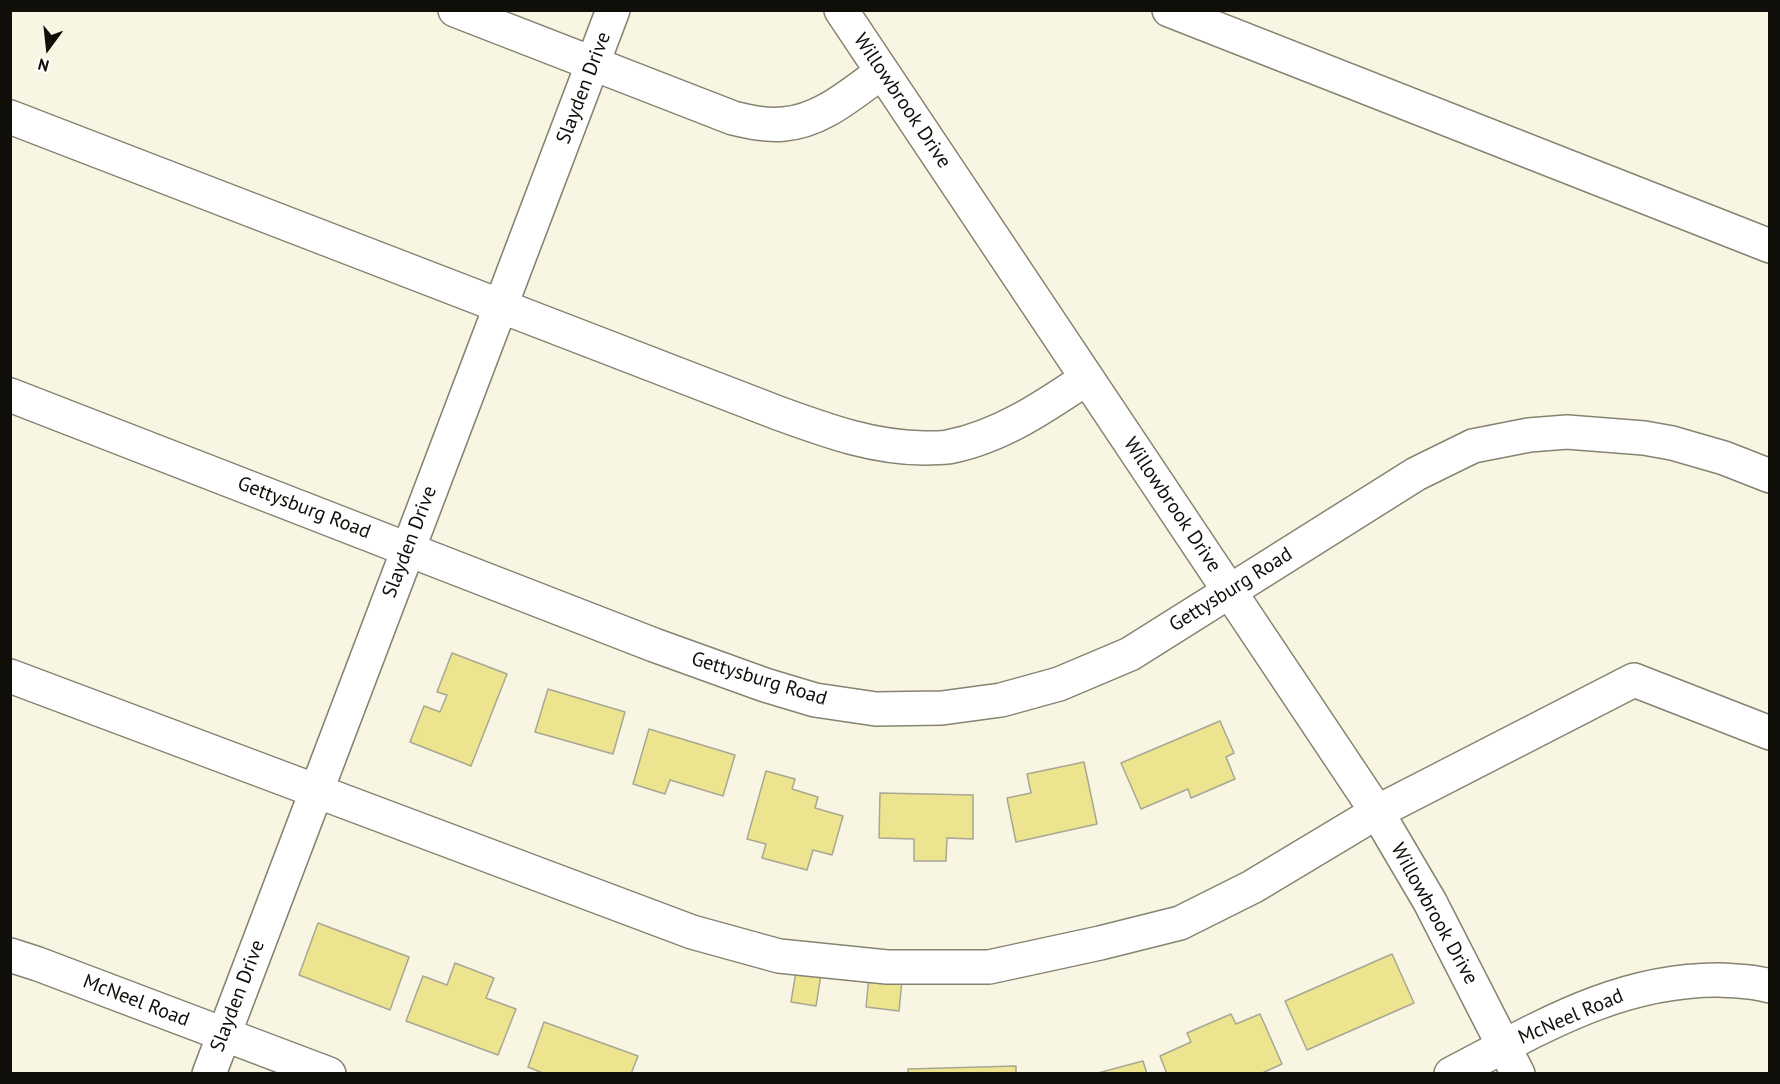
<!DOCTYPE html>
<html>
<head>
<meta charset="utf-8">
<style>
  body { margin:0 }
  #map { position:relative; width:1780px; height:1084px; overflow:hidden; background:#f8f6e2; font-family:"PT Sans",sans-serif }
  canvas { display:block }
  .frame { position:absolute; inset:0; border:12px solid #0f0e08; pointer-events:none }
  .north { position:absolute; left:18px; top:18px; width:60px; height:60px; -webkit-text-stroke:4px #fff; paint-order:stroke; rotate:195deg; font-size:16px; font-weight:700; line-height:24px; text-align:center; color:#0f0e08 }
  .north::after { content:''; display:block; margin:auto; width:21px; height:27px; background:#0f0e08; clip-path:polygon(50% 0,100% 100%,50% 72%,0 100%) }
</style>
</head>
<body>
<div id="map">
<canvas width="1780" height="1084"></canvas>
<div class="frame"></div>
<div class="north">N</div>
</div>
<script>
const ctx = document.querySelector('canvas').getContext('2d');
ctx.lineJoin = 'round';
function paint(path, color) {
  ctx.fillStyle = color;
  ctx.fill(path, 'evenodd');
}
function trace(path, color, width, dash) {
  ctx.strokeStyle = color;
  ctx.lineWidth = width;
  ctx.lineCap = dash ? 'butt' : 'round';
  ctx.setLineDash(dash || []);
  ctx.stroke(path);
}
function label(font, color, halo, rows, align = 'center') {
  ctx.font = font + ' "PT Sans",sans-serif';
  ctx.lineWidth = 4.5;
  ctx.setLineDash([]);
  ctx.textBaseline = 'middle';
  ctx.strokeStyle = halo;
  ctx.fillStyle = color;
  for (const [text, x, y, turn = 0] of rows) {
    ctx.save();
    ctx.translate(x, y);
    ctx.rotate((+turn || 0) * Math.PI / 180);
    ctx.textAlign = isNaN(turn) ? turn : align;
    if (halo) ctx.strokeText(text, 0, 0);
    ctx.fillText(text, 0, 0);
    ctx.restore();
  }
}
const building = new Path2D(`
  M 452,653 L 507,674 L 471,766 L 410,742 L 424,706 L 440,712 L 447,695 L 437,692 Z
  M 548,689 L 625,712 L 613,754 L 535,732 Z
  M 1220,721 L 1234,753 L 1226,757 L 1235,779 L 1191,798 L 1188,789 L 1141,809 L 1121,763 Z
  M 649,729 L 735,755 L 723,796 L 670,780 L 665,794 L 633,784 Z
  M 1084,762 L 1097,824 L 1016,842 L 1007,798 L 1031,793 L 1027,774 Z
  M 766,771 L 795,779 L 792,789 L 818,797 L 815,808 L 843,816 L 832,855 L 813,850 L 807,870 L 762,858 L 766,844 L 747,839 Z
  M 880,793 L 973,795 L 973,839 L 947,838 L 946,861 L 914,861 L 914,839 L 879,838 Z
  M 318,923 L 409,957 L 390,1010 L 299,975 Z
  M 1392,954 L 1414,1003 L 1307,1050 L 1285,1001 Z
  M 455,963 L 494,978 L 486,998 L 516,1009 L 498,1055 L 406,1021 L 423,976 L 447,985 Z
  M 796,971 L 821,975 L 816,1006 L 791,1002 Z
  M 869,976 L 902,980 L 899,1011 L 866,1007 Z
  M 1231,1014 L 1236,1024 L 1260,1014 L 1282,1064 L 1260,1074 L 1167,1074 L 1160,1056 L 1191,1042 L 1187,1033 Z
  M 544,1022 L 638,1056 L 631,1074 L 545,1074 L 528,1067 Z
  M 1143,1061 L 1147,1074 L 1094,1074 Z
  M 1016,1066 L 1016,1074 L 908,1074 L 908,1069 Z`);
paint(building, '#ede490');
trace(building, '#a8a794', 1.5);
const minor = new Path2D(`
  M 455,10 L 733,118 C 750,122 767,126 784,124 C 822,121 852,93 882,72
  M 841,10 L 1377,812 L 1430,902 L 1518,1074
  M 1169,10 L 1770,246
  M 10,117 L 778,413 C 825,430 873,448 925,448 C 932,448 940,448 948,447 C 1000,437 1044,407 1087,378
  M 10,395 L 654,645 L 765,685 L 815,700 L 876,709 L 942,708 L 1001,700 L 1059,684 L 1130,654 L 1416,474 L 1473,446 L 1529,435 L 1567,432 L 1644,438 L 1672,443 L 1724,458 L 1770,476
  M 10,676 L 692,932 L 779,956 L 887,967 L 989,967 L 1100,943 L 1180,923 L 1252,887 L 1377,812 L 1634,680 L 1770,733
  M 10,955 L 38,964 L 329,1074
  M 209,1074 L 613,10
  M 1451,1074 C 1538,1029 1618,979 1720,980 C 1736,981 1754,981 1770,986`);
trace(minor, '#858371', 36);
trace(minor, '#fff', 33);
label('20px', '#0f0e08', '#fff', [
  ["Slayden Drive",584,88,-69],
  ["Willowbrook Drive",902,101,56],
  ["Willowbrook Drive",1172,505,56],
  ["Gettysburg Road",304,508,21],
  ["Slayden Drive",410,542,-69],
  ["Gettysburg Road",1231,590,-32],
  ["Gettysburg Road",759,679,17],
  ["Willowbrook Drive",1434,914,61],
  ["Slayden Drive",238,996,-69],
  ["McNeel Road",136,1001,21],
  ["McNeel Road",1571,1017,-23]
]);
</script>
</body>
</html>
